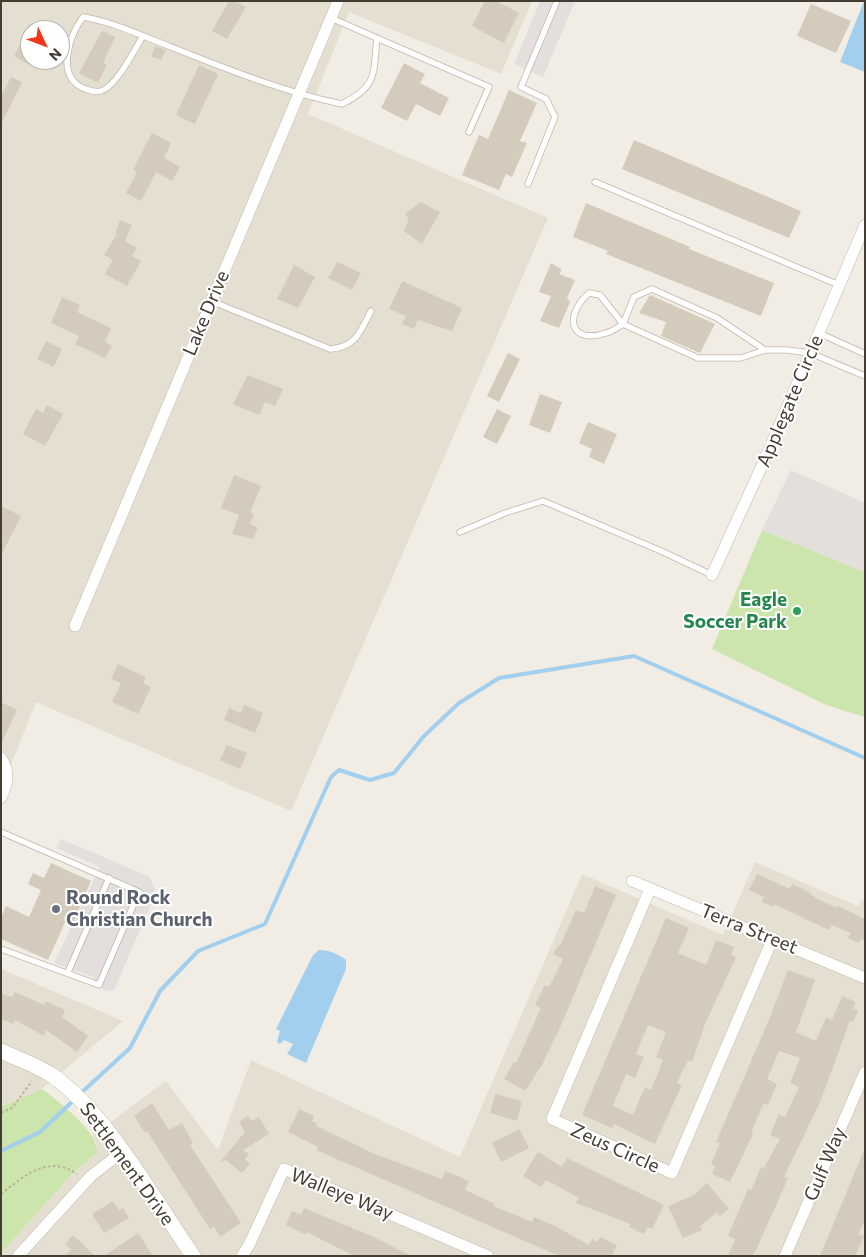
<!DOCTYPE html>
<html>
<head>
<meta charset="utf-8">
<style>
  body { margin:0 }
  #map { position:relative; width:866px; height:1257px; overflow:hidden; background:#f1ede4; font-family:Commissioner,sans-serif }
  canvas { display:block }
  .frame { position:absolute; inset:0; border:2px solid #433d34; pointer-events:none }
  .north { position:absolute; left:20px; top:20px; width:50px; height:50px; box-sizing:border-box; background:#fff; border:1px solid #b4b1ae; border-radius:50%; rotate:133deg; font-size:14px; font-weight:700; line-height:20px; text-align:center; color:#433d34 }
  .north::after { content:''; display:block; margin:auto; width:18px; height:22px; background:#f23719; clip-path:polygon(50% 0,100% 100%,50% 72%,0 100%) }
</style>
</head>
<body>
<div id="map">
<canvas width="866" height="1257"></canvas>
<div class="frame"></div>
<div class="north">N</div>
</div>
<script>
const ctx = document.querySelector('canvas').getContext('2d');
ctx.lineJoin = 'round';
function paint(path, color) {
  ctx.fillStyle = color;
  ctx.fill(path, 'evenodd');
}
function trace(path, color, width, dash) {
  ctx.strokeStyle = color;
  ctx.lineWidth = width;
  ctx.lineCap = dash ? 'butt' : 'round';
  ctx.setLineDash(dash || []);
  ctx.stroke(path);
}
function label(font, color, halo, rows, align = 'center') {
  ctx.font = font + ' Commissioner,sans-serif';
  ctx.lineWidth = 4;
  ctx.setLineDash([]);
  ctx.textBaseline = 'middle';
  ctx.strokeStyle = halo;
  ctx.fillStyle = color;
  for (const [text, x, y, turn = 0] of rows) {
    ctx.save();
    ctx.translate(x, y);
    ctx.rotate((+turn || 0) * Math.PI / 180);
    ctx.textAlign = isNaN(turn) ? turn : align;
    if (halo) ctx.strokeText(text, 0, 0);
    ctx.fillText(text, 0, 0);
    ctx.restore();
  }
}
paint(new Path2D(`
  M 1,1 L 532,1 L 501,74 L 349,12 L 308,114 L 548,218 L 291,811 L 36,702 L 1,790 ZM 30,30 L 60,30 L 60,60 L 30,60 Z
  M 755,862 L 858,906 L 862,899 L 865,901 L 865,1256 L 1,1256 L 1,1253 L 74,1172 L 97,1153 L 96,1141 L 92,1136 L 166,1081 L 218,1150 L 251,1060 L 460,1157 L 582,874 L 723,935 Z
  M 1,969 L 123,1021 L 42,1089 L 1,1107 Z`), '#e5dfd2');
paint(new Path2D(`
  M 762,530 L 865,572 L 865,717 L 826,705 L 712,649 Z
  M 42,1089 C 57,1100 100,1133 97,1153 L 74,1172 L 1,1253 L 1,1107 Z`), '#cce5ad');
paint(new Path2D(`
  M 540,1 L 575,1 L 543,77 L 514,64 Z
  M 791,470 L 865,503 L 865,572 L 762,530 Z
  M 61,839 L 150,877 L 156,893 L 114,990 L 104,991 L 94,977 L 54,963 L 100,867 L 56,848 Z`), '#e2dfdc');
paint(new Path2D(`
  M 864,1 L 865,1 L 865,72 L 840,62 Z
  M 319,950 C 329,950 338,954 346,960 L 346,969 L 306,1063 L 287,1054 L 293,1044 L 284,1040 L 280,1044 L 277,1042 L 280,1031 L 276,1029 L 313,955 Z`), '#a1cfed');
trace(new Path2D(`
  M 80,1094 L 130,1048 L 160,991 L 198,951 L 265,924 L 331,777 L 339,770 L 370,780 L 394,773 L 424,736 L 459,703 L 499,678 L 634,656 L 865,758
  M 1,1151 L 40,1132 L 75,1099`), '#a1cfed', 4);
paint(new Path2D(`
  M 229,1 L 235,1 L 246,7 L 227,39 L 212,31 Z
  M 485,1 L 496,1 L 519,13 L 504,43 L 472,26 Z
  M 811,4 L 851,21 L 836,53 L 797,36 Z
  M 30,25 L 30,65 L 14,56 Z
  M 102,31 L 115,37 L 103,63 L 107,65 L 98,83 L 79,73 Z
  M 155,46 L 166,50 L 161,60 L 151,56 Z
  M 404,63 L 425,74 L 420,83 L 449,98 L 440,116 L 416,104 L 407,121 L 381,108 Z
  M 199,65 L 218,74 L 195,124 L 176,115 Z
  M 11,77 L 22,82 L 1,124 L 1,96 Z
  M 509,90 L 537,103 L 520,141 L 527,143 L 512,177 L 506,174 L 499,190 L 462,175 L 479,135 L 488,139 Z
  M 152,133 L 171,143 L 164,158 L 180,167 L 172,181 L 156,172 L 141,201 L 126,193 L 137,172 L 133,170 Z
  M 634,140 L 801,211 L 789,238 L 622,169 Z
  M 421,202 L 440,212 L 422,244 L 404,231 L 409,218 L 405,214 Z
  M 586,203 L 690,247 L 689,249 L 774,283 L 761,316 L 606,254 L 608,251 L 573,237 Z
  M 120,220 L 132,225 L 125,241 L 137,248 L 132,256 L 141,261 L 127,286 L 105,274 L 113,260 L 104,255 L 117,234 L 115,233 Z
  M 337,262 L 361,273 L 352,290 L 328,278 Z
  M 551,263 L 562,270 L 559,274 L 575,280 L 567,298 L 570,302 L 559,328 L 540,321 L 551,296 L 539,292 Z
  M 294,265 L 315,277 L 298,308 L 277,299 Z
  M 402,281 L 462,308 L 452,331 L 418,320 L 414,329 L 402,324 L 406,316 L 389,309 Z
  M 650,295 L 715,324 L 700,353 L 661,336 L 666,322 L 639,313 Z
  M 62,297 L 80,305 L 77,312 L 111,328 L 105,342 L 112,346 L 105,358 L 75,344 L 79,336 L 51,323 Z
  M 46,341 L 62,349 L 54,367 L 37,359 Z
  M 508,353 L 520,359 L 499,402 L 487,396 Z
  M 248,375 L 283,389 L 275,406 L 265,402 L 259,415 L 233,404 Z
  M 540,394 L 562,402 L 550,433 L 529,425 Z
  M 47,405 L 63,414 L 45,446 L 23,434 L 36,409 L 43,413 Z
  M 497,409 L 511,416 L 497,444 L 483,437 Z
  M 588,422 L 617,434 L 604,464 L 589,457 L 592,449 L 579,443 Z
  M 234,475 L 261,486 L 250,512 L 254,515 L 250,524 L 258,528 L 253,539 L 232,534 L 239,515 L 221,508 Z
  M 1,506 L 21,516 L 1,555 Z
  M 118,664 L 146,677 L 143,683 L 151,687 L 138,714 L 112,702 L 121,683 L 111,679 Z
  M 1,702 L 17,710 L 1,744 Z
  M 244,705 L 263,713 L 255,733 L 224,720 L 229,708 L 241,713 Z
  M 227,745 L 247,753 L 240,769 L 220,760 Z
  M 51,863 L 91,881 L 73,923 L 66,920 L 48,960 L 1,939 L 1,918 L 6,906 L 29,917 L 41,890 L 28,884 L 33,873 L 44,878 Z
  M 757,874 L 790,889 L 792,884 L 807,891 L 816,898 L 837,908 L 838,906 L 865,919 L 865,941 L 861,939 L 859,943 L 848,938 L 851,933 L 832,925 L 829,930 L 774,904 L 773,907 L 762,902 L 764,897 L 749,890 Z
  M 595,886 L 616,895 L 562,1023 L 542,1065 L 525,1091 L 504,1079 L 514,1062 L 516,1063 L 541,1008 L 535,1005 L 545,985 L 549,987 L 563,959 L 553,954 L 558,945 L 560,946 L 576,910 L 584,913 Z
  M 666,918 L 689,928 L 678,953 L 706,965 L 716,940 L 734,947 L 731,955 L 736,957 L 705,1024 L 692,1062 L 688,1060 L 677,1083 L 682,1085 L 655,1144 L 614,1124 L 612,1128 L 582,1115 ZM 648,1025 L 666,1032 L 656,1057 L 663,1060 L 651,1090 L 645,1087 L 633,1115 L 613,1106 L 626,1074 L 635,1078 L 644,1057 L 636,1054 Z
  M 788,970 L 815,980 L 796,1032 L 816,1041 L 826,1017 L 832,1020 L 842,996 L 856,1002 L 853,1008 L 858,1011 L 853,1022 L 850,1021 L 820,1102 L 784,1177 L 788,1178 L 757,1248 L 752,1256 L 728,1256 L 735,1239 L 728,1236 L 748,1189 L 751,1191 L 761,1167 L 764,1168 L 780,1139 L 770,1135 L 779,1114 L 785,1117 L 799,1087 L 790,1083 L 800,1058 L 779,1051 L 767,1079 L 777,1084 L 768,1105 L 764,1103 L 751,1132 L 753,1134 L 730,1182 L 712,1174 L 715,1166 L 711,1164 L 720,1143 L 716,1142 L 768,1022 Z
  M 15,992 L 44,1005 L 46,1001 L 65,1010 L 62,1017 L 88,1036 L 77,1052 L 46,1030 L 44,1036 L 15,1020 L 13,1024 L 1,1019 L 1,993 L 12,997 Z
  M 495,1094 L 522,1101 L 517,1121 L 490,1113 Z
  M 152,1103 L 169,1130 L 182,1123 L 193,1143 L 190,1145 L 241,1223 L 220,1237 L 214,1227 L 210,1229 L 147,1131 L 145,1133 L 134,1116 Z
  M 299,1109 L 314,1116 L 312,1121 L 317,1123 L 316,1126 L 375,1154 L 442,1179 L 445,1171 L 469,1181 L 465,1190 L 495,1204 L 494,1206 L 532,1222 L 534,1217 L 555,1226 L 589,1245 L 592,1239 L 597,1242 L 600,1237 L 617,1245 L 612,1256 L 559,1256 L 316,1150 L 318,1147 L 288,1132 Z
  M 248,1116 L 252,1121 L 259,1117 L 269,1134 L 243,1150 L 249,1154 L 245,1159 L 250,1164 L 242,1173 L 226,1160 L 220,1162 L 245,1132 L 239,1122 Z
  M 519,1129 L 529,1148 L 501,1162 L 492,1143 Z
  M 865,1148 L 865,1220 L 858,1234 L 864,1236 L 855,1256 L 820,1256 Z
  M 538,1152 L 562,1167 L 567,1158 L 664,1205 L 652,1229 L 648,1227 L 644,1234 L 629,1227 L 631,1224 L 576,1203 L 579,1198 L 546,1180 L 541,1187 L 523,1176 Z
  M 707,1183 L 729,1209 L 720,1216 L 717,1212 L 700,1226 L 702,1230 L 683,1238 L 668,1206 L 694,1195 Z
  M 113,1201 L 119,1210 L 123,1208 L 129,1218 L 104,1233 L 92,1214 Z
  M 304,1208 L 374,1237 L 411,1256 L 354,1256 L 307,1232 L 306,1235 L 286,1225 L 292,1211 L 301,1215 Z
  M 138,1233 L 153,1256 L 104,1256 Z
  M 73,1235 L 95,1256 L 65,1256 L 71,1249 L 65,1244 Z`), '#d5cbbc');
const service = new Path2D(`
  M 331,18 L 489,87 L 469,132
  M 143,36 C 134,50 117,86 101,91 C 95,93 89,90 83,88 C 55,75 70,35 83,17 C 114,22 142,36 171,47 C 227,69 283,92 342,104 C 378,86 373,75 377,38
  M 595,182 L 839,285
  M 528,184 L 555,117 L 546,99 L 521,87 L 557,1
  M 211,301 L 330,349 C 356,347 360,332 371,311
  M 819,333 L 865,354
  M 765,350 L 717,318 L 652,289 L 634,297 L 623,324 L 600,295 L 589,293 C 563,316 570,345 606,333 C 612,332 618,327 623,324 L 698,358 L 741,358 L 765,350 L 787,350 L 810,353 L 865,376
  M 460,532 L 505,513 L 543,501 L 661,551 L 712,575
  M 1,832 L 139,892 L 99,985 L 1,949
  M 68,972 L 109,878`);
const minor = new Path2D(`
  M 712,575 L 765,459 L 865,225
  M 75,626 L 338,1
  M 1,758 C 10,772 8,783 1,798
  M 632,881 L 865,978
  M 650,889 L 552,1119 L 672,1173 L 773,938
  M 18,1256 L 91,1176 L 122,1152
  M 242,1256 L 249,1245 L 284,1169 L 488,1256
  M 785,1256 L 865,1072`);
const tertiary = new Path2D(`
  M 1,1051 C 18,1059 37,1065 53,1076 C 105,1112 156,1202 193,1256`);
trace(service, '#bfb7aa', 7);
trace(minor, '#bfb7aa', 12);
trace(tertiary, '#bfb7aa', 16);
trace(new Path2D(`
  M 1,1113 L 12,1108 L 32,1081
  M 1,1194 C 24,1176 48,1154 77,1174`), '#bdb098', 2, [2.5, 2.5]);
trace(service, '#fff', 5.5);
trace(minor, '#fff', 11);
trace(tertiary, '#fff', 15);
for (const [x, y, r, color] of [
  [797,611,5,"#2e9e5b"],
  [56,909,5,"#6b7280"]
]) {
  const dot = new Path2D();
  dot.arc(x, y, r, 0, 2 * Math.PI);
  ctx.fillStyle = color;
  ctx.fill(dot);
  trace(dot, '#fff', 2);
}
label('19px', '#433d34', '#fff', [
  ["Lake Drive",206,313,-67],
  ["Applegate Circle",790,401,-67],
  ["Terra Street",749,929,22],
  ["Zeus Circle",615,1148,24],
  ["Settlement Drive",127,1164,54],
  ["Gulf Way",825,1164,-67],
  ["Walleye Way",342,1194,22]
]);
label('bold 19px', '#27864d', '#fff', [
  ["Eagle",787,600],
  ["Soccer Park",787,622]
], 'right');
label('bold 19px', '#5b616d', '#fff', [
  ["Round Rock",66,898],
  ["Christian Church",66,920]
], 'left');
</script>
</body>
</html>
